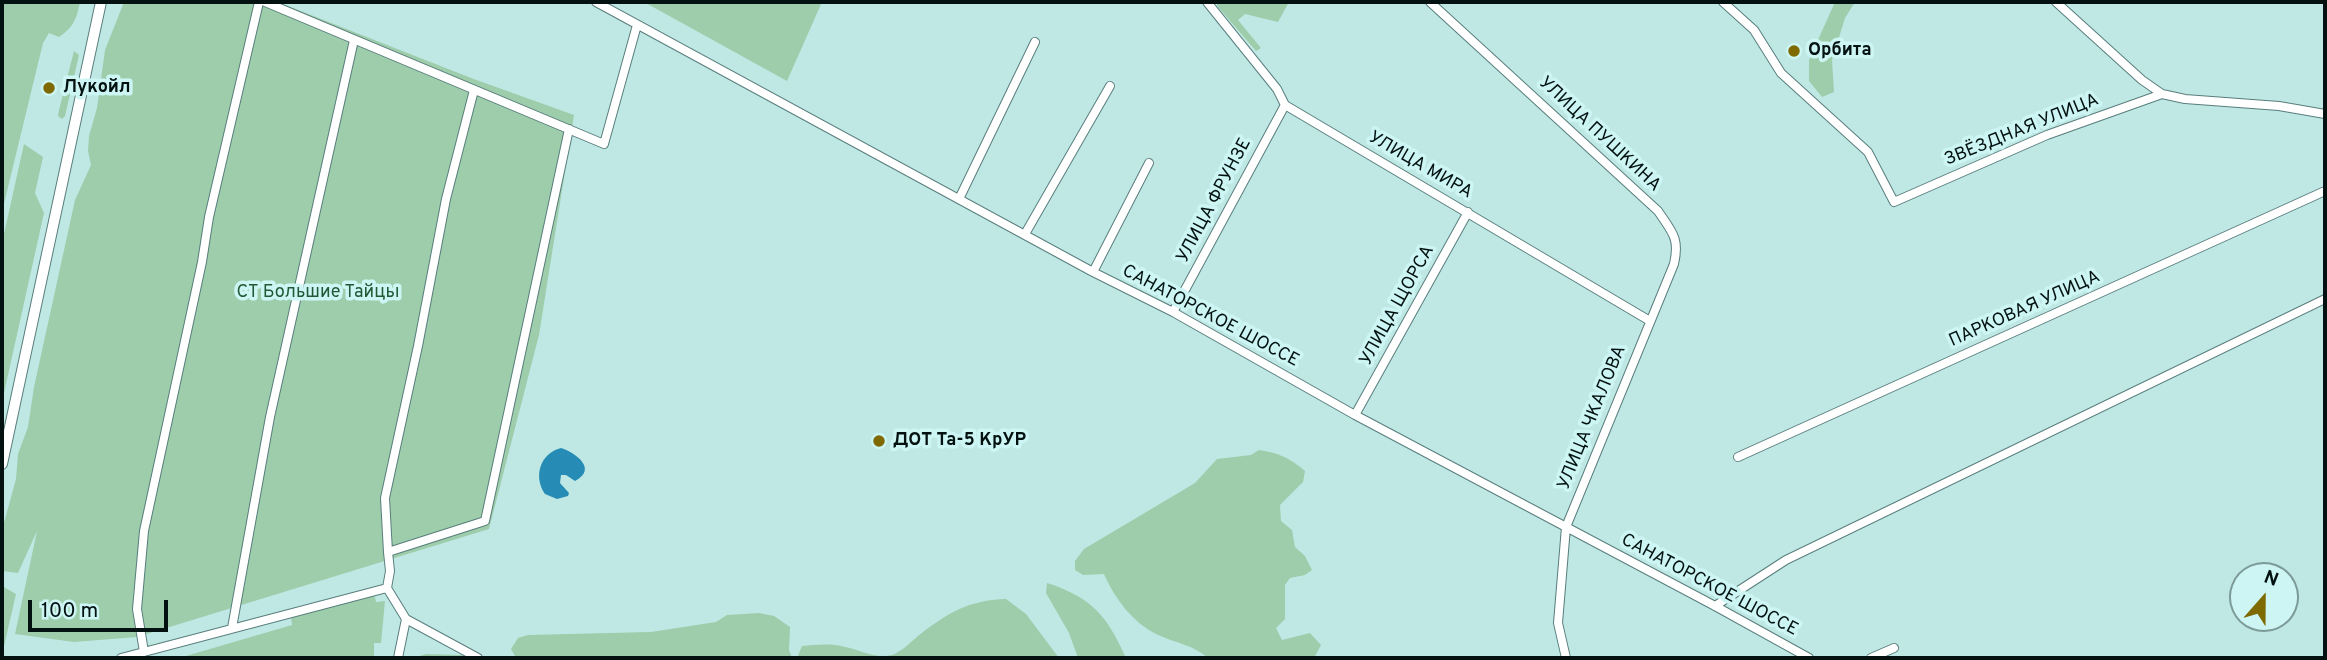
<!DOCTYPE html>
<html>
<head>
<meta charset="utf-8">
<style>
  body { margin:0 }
  #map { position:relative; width:2327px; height:660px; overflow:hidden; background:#bfe8e5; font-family:Overpass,sans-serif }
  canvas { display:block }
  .frame { position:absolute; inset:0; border:4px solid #031110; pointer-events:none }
  .north { position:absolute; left:2229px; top:562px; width:70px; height:70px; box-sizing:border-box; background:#ccf5f3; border:2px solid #7c9a98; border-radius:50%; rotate:21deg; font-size:19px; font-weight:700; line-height:28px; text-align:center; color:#031110 }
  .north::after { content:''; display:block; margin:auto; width:24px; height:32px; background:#7f6a02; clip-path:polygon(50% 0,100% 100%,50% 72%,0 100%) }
  .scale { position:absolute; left:28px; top:600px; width:140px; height:32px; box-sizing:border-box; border:4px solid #031110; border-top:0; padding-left:9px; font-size:21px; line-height:24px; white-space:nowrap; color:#031110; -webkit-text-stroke:5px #ccf5f3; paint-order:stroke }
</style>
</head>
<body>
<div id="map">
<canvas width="2327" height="660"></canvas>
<div class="frame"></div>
<div class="north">N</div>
<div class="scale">100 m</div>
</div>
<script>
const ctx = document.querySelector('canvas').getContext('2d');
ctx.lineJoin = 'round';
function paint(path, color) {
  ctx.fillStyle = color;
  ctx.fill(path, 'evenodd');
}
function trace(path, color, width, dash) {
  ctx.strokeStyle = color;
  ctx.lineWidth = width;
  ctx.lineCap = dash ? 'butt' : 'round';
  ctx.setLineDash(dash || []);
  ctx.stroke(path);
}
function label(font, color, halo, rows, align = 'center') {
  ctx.font = font + ' Overpass,sans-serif';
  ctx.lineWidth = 7;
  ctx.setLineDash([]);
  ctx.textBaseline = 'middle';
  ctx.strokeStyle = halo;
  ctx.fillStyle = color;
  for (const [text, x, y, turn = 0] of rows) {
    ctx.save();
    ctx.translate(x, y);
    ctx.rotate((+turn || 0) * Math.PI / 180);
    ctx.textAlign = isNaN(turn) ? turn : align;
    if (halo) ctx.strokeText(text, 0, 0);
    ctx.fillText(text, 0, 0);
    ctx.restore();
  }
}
paint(new Path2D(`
  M 2,2 L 80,2 C 77,18 73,28 59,37 L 49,33 L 43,43 L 2,212 Z
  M 124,2 L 278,2 L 471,78 L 574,115 L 539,335 L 489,529 L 137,637 L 74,642 L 15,634 L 37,531 L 18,573 L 2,571 L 2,530 L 16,479 L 18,454 L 28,427 L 34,387 L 75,200 L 91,165 L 88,151 L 89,136 L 97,108 L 105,50 Z
  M 644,2 L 822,2 L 787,81 Z
  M 1216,2 L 1289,2 L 1278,22 L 1245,14 L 1238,20 L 1261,48 L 1256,51 L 1218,7 Z
  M 1835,2 L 1855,2 L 1845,18 L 1832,60 L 1834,92 L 1822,97 L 1809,81 L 1809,60 Z
  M 74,51 L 79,55 L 65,116 L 62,119 L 58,116 L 59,110 Z
  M 24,144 L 43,157 L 35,193 L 44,213 L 2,402 L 2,243 Z
  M 1259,450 C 1279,453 1290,458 1305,471 L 1303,482 L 1280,505 L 1281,521 L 1292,530 L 1295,547 L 1305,556 L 1312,570 L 1305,575 L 1290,578 L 1285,585 L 1285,619 L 1276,628 L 1282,640 L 1310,633 L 1321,645 L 1314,658 L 1208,658 C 1193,645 1176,643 1158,635 C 1133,623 1115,599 1104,574 L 1083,575 L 1075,570 L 1075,561 L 1084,549 L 1195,483 L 1217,459 L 1251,455 Z
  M 1047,583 C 1093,598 1107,616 1126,658 L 1078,658 L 1069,633 L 1046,593 Z
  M 2,586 L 16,594 L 2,655 Z
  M 374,593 L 376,602 L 385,601 L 381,643 L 374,643 L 374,658 L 179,658 L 292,625 L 291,617 Z
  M 1006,599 L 1026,614 L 1059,658 L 797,658 L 802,646 C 816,645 831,643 845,647 C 861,650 875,659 892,655 C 901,652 911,642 918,636 C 947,613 969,600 1006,599 Z
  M 759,613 L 774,616 L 790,627 L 789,650 L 792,658 L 516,658 L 511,649 L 518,638 L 528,635 L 651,632 L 716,622 L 727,615 Z
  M 426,654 L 461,655 L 468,658 L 413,658 Z`), '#9dcdaa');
paint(new Path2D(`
  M 561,448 C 576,453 598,469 575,481 L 566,475 L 561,475 L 560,483 L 569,493 L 568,496 L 557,499 L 545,494 C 533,477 540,453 561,448 Z`), '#278cb5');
const minor = new Path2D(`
  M 265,2 L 604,144 L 637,25
  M 596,2 L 1093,272 L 1173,312 L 1355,415 L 1715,606 L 1809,658
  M 1207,2 L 1277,89 L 1285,105 L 1650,321
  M 1430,2 L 1658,211 C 1672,232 1680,238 1674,264 L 1566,527 L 1558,623 L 1566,658
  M 1723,2 L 1754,30 L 1781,73 L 1868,152 L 1894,202 L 2047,135 L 2162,94
  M 2056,2 L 2142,80 L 2162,94 L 2185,99 L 2279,106 L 2325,114
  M 959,199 L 1035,42
  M 1025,234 L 1110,86
  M 1093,272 L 1149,163
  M 1173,312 L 1285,105
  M 1355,415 L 1468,212
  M 1738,457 L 2325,191
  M 388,552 L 385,498 L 418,346 L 446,199 L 474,90
  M 1715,606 L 1786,560 L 2325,299
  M 406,619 L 478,658
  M 232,628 L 270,417 L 354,40
  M 144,652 L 137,609 L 144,531 L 202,262 L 209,217 L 259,2
  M 121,658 L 387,588
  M 398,658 L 406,619 L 387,588 L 390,571 L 388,552 L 485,521 L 569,129
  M 1871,658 L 1894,648`);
const secondary = new Path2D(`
  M 2,464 L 101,2`);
trace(minor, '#587e7c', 10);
trace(secondary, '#587e7c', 12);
trace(minor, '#fff', 8);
trace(secondary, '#fff', 10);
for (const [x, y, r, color] of [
  [1794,51,7,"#7f6a02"],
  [49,88,7,"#7f6a02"],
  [879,441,7,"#7f6a02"]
]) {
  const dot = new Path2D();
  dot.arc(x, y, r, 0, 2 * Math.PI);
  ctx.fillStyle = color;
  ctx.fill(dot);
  trace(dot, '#ccf5f3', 2.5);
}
label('bold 18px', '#031110', '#ccf5f3', [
  ["Орбита",1808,51],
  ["Лукойл",63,88],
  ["ДОТ Та-5 КрУР",893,441]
], 'left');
label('18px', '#031110', '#ccf5f3', [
  ["ЗВЁЗДНАЯ УЛИЦА",2022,131,-22],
  ["УЛИЦА ПУШКИНА",1599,135,43],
  ["УЛИЦА МИРА",1420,166,30],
  ["УЛИЦА ФРУНЗЕ",1215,201,-62],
  ["УЛИЦА ЩОРСА",1398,306,-61],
  ["ПАРКОВАЯ УЛИЦА",2025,310,-24],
  ["САНАТОРСКОЕ ШОССЕ",1210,317,28],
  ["УЛИЦА ЧКАЛОВА",1593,418,-68],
  ["САНАТОРСКОЕ ШОССЕ",1709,586,28]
]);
label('18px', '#215936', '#ccf5f3', [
  ["СТ Большие Тайцы",318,293]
]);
</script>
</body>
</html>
